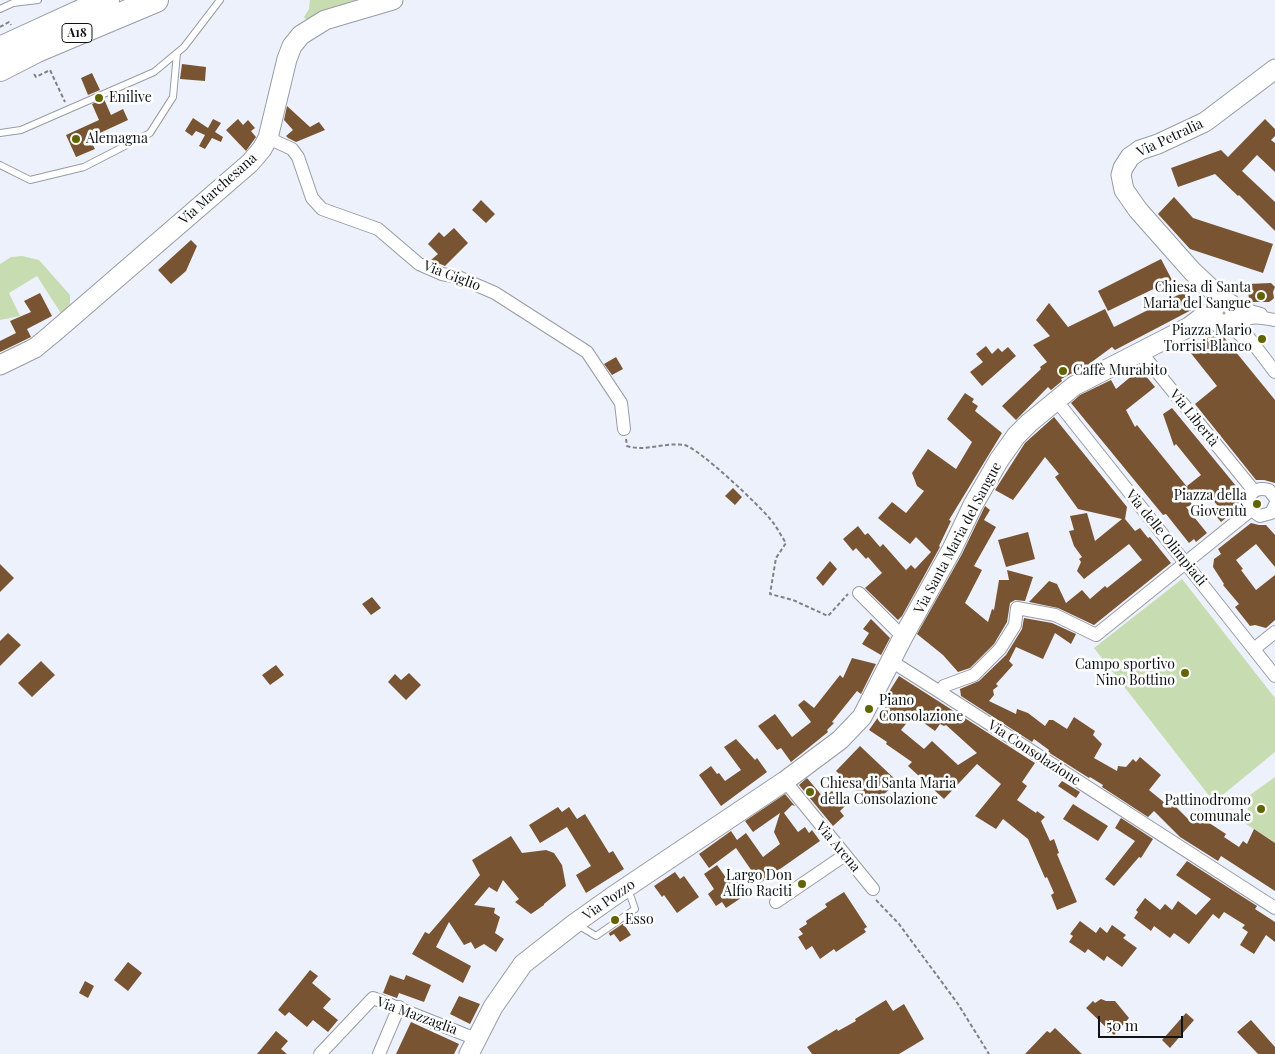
<!DOCTYPE html>
<html>
<head>
<meta charset="utf-8">
<style>
  body { margin:0 }
  #map { position:relative; width:1275px; height:1054px; overflow:hidden; background:#edf1fb; font-family:"Playfair Display",serif }
  canvas { display:block }
  .scale { position:absolute; left:1098px; top:1016px; width:85px; height:22px; box-sizing:border-box; border:2px solid #101215; border-top:0; padding-left:6px; font-size:15px; line-height:18px; white-space:nowrap; color:#101215; -webkit-text-stroke:4px #fefefe; paint-order:stroke }
</style>
</head>
<body>
<div id="map">
<canvas width="1275" height="1054"></canvas>
<div class="scale">50 m</div>
</div>
<script>
const ctx = document.querySelector('canvas').getContext('2d');
ctx.lineJoin = 'round';
function paint(path, color) {
  ctx.fillStyle = color;
  ctx.fill(path, 'evenodd');
}
function trace(path, color, width, dash) {
  ctx.strokeStyle = color;
  ctx.lineWidth = width;
  ctx.lineCap = dash ? 'butt' : 'round';
  ctx.setLineDash(dash || []);
  ctx.stroke(path);
}
function label(font, color, halo, rows, align = 'center') {
  ctx.font = font + ' "Playfair Display",serif';
  ctx.lineWidth = 5;
  ctx.setLineDash([]);
  ctx.textBaseline = 'middle';
  ctx.strokeStyle = halo;
  ctx.fillStyle = color;
  for (const [text, x, y, turn = 0] of rows) {
    ctx.save();
    ctx.translate(x, y);
    ctx.rotate((+turn || 0) * Math.PI / 180);
    ctx.textAlign = isNaN(turn) ? turn : align;
    if (halo) ctx.strokeText(text, 0, 0);
    ctx.fillText(text, 0, 0);
    ctx.restore();
  }
}
paint(new Path2D(`
  M 310,0 L 374,0 L 308,22 L 304,17 L 309,9 Z
  M 22,256 L 39,260 L 70,295 L 70,308 L 62,315 L 37,276 L 9,293 L 20,316 L 0,320 L 0,264 L 11,257 Z
  M 1182,579 L 1275,698 L 1275,752 L 1214,802 L 1094,648 Z
  M 1275,777 L 1275,843 L 1246,824 L 1250,795 Z`), '#c7ddb1');
paint(new Path2D(`
  M 182,64 L 206,67 L 205,81 L 180,79 Z
  M 92,73 L 100,90 L 88,95 L 81,78 Z
  M 104,99 L 111,115 L 123,109 L 128,120 L 89,138 L 95,149 L 76,157 L 66,135 L 99,120 L 92,104 Z
  M 287,106 L 310,127 L 319,122 L 325,130 L 296,142 L 288,138 L 286,136 L 293,130 L 284,120 Z
  M 193,118 L 208,128 L 213,119 L 221,123 L 215,132 L 223,137 L 221,142 L 212,138 L 205,149 L 199,146 L 205,135 L 196,131 L 192,136 L 185,131 Z
  M 238,119 L 243,125 L 248,120 L 255,128 L 251,131 L 256,137 L 246,151 L 226,130 Z
  M 1265,119 L 1275,129 L 1275,136 L 1271,140 L 1275,143 L 1275,172 L 1257,155 L 1242,171 L 1275,202 L 1275,231 L 1239,195 L 1238,196 L 1215,174 L 1178,187 L 1171,168 L 1221,150 L 1228,157 Z
  M 1174,197 L 1193,218 L 1273,244 L 1263,273 L 1190,249 L 1158,214 Z
  M 481,200 L 495,214 L 486,223 L 472,210 Z
  M 454,228 L 468,243 L 445,266 L 431,260 L 438,254 L 428,244 L 439,232 L 444,237 Z
  M 191,240 L 197,246 L 186,271 L 171,284 L 158,270 Z
  M 1161,259 L 1172,280 L 1108,311 L 1098,291 Z
  M 1271,283 L 1275,287 L 1273,292 L 1274,298 L 1272,300 L 1269,302 L 1249,302 L 1248,284 Z
  M 1184,292 L 1187,292 L 1199,306 L 1115,350 L 1112,347 L 1089,364 L 1061,379 L 1062,381 L 1051,390 L 1048,387 L 1016,420 L 1002,406 L 1041,369 L 1040,367 L 1047,362 L 1033,345 L 1050,336 L 1036,320 L 1049,303 L 1068,327 L 1105,309 L 1114,327 Z
  M 40,293 L 52,316 L 27,329 L 31,337 L 29,338 L 0,352 L 0,341 L 16,333 L 10,321 L 31,312 L 24,301 Z
  M 1213,334 L 1217,339 L 1222,335 L 1275,400 L 1275,483 L 1264,480 L 1256,480 L 1195,404 L 1217,386 L 1190,352 Z
  M 986,346 L 992,354 L 998,348 L 1002,352 L 1008,347 L 1016,356 L 982,386 L 970,372 L 983,362 L 976,354 Z
  M 616,357 L 623,369 L 612,375 L 604,364 Z
  M 1140,369 L 1155,387 L 1126,410 L 1135,427 L 1137,425 L 1188,488 L 1187,486 L 1201,475 L 1176,444 L 1174,446 L 1163,414 L 1172,408 L 1241,492 L 1239,500 L 1239,507 L 1221,522 L 1212,511 L 1218,506 L 1203,489 L 1190,500 L 1192,505 L 1186,507 L 1207,533 L 1196,542 L 1194,539 L 1189,543 L 1166,514 L 1163,515 L 1071,403 L 1080,395 L 1111,380 L 1116,389 Z
  M 965,393 L 974,399 L 972,402 L 978,406 L 975,411 L 1002,433 L 949,520 L 951,521 L 939,546 L 940,547 L 902,616 L 898,620 L 865,588 L 882,573 L 868,557 L 866,559 L 856,548 L 853,551 L 843,539 L 858,526 L 865,535 L 868,533 L 880,547 L 883,544 L 906,570 L 911,565 L 915,569 L 931,552 L 916,537 L 910,544 L 878,518 L 892,502 L 906,513 L 924,491 L 917,486 L 912,473 L 928,449 L 956,469 L 972,442 L 947,419 Z
  M 1054,417 L 1127,507 L 1125,519 L 1135,531 L 1140,528 L 1148,538 L 1150,537 L 1171,563 L 1094,625 L 1058,608 L 1029,602 L 1049,581 L 1057,584 L 1066,603 L 1082,590 L 1090,599 L 1105,586 L 1107,588 L 1142,560 L 1129,544 L 1084,579 L 1077,571 L 1081,562 L 1079,559 L 1082,557 L 1074,546 L 1069,531 L 1074,530 L 1070,516 L 1087,513 L 1095,541 L 1122,519 L 1078,509 L 1055,477 L 1059,474 L 1045,457 L 1013,500 L 995,490 L 1025,443 Z
  M 733,488 L 742,497 L 735,505 L 725,496 Z
  M 985,506 L 990,510 L 984,520 L 996,527 L 974,566 L 982,570 L 965,603 L 988,622 L 992,609 L 994,610 L 999,580 L 1009,580 L 1007,570 L 1033,577 L 1025,601 L 1015,600 L 1010,603 L 1007,622 L 994,644 L 970,668 L 958,672 L 943,655 L 917,634 L 962,554 Z
  M 1251,523 L 1259,525 L 1266,525 L 1275,535 L 1275,567 L 1256,544 L 1236,560 L 1243,569 L 1241,570 L 1256,590 L 1275,575 L 1275,620 L 1266,628 L 1255,625 L 1250,626 L 1235,607 L 1239,604 L 1223,585 L 1224,584 L 1213,567 L 1214,559 L 1221,554 L 1218,549 Z
  M 1028,532 L 1035,559 L 1006,567 L 998,540 Z
  M 830,561 L 837,569 L 823,586 L 816,578 Z
  M 0,564 L 14,578 L 0,592 Z
  M 372,597 L 381,608 L 371,615 L 362,604 Z
  M 1024,618 L 1052,623 L 1076,634 L 1071,644 L 1055,633 L 1043,659 L 1016,647 L 1009,661 L 1013,665 L 996,684 L 998,686 L 993,690 L 994,695 L 989,701 L 1016,714 L 1017,709 L 1028,713 L 1045,726 L 1049,720 L 1053,720 L 1067,729 L 1074,717 L 1095,731 L 1093,735 L 1102,744 L 1094,758 L 1117,771 L 1118,766 L 1126,767 L 1133,759 L 1136,762 L 1140,757 L 1161,775 L 1149,790 L 1171,808 L 1173,804 L 1192,823 L 1197,815 L 1226,834 L 1224,837 L 1239,847 L 1243,841 L 1247,844 L 1254,829 L 1275,843 L 1275,891 L 1221,856 L 1218,861 L 1180,837 L 1154,811 L 1148,817 L 1102,787 L 1103,785 L 1090,777 L 1089,778 L 1048,752 L 1049,750 L 1034,739 L 1032,742 L 961,696 L 960,689 L 979,681 L 1006,655 L 1022,629 Z
  M 871,619 L 890,638 L 881,655 L 862,644 L 869,633 L 863,629 Z
  M 8,633 L 21,645 L 0,666 L 0,641 Z
  M 852,658 L 876,664 L 861,694 L 857,691 L 832,722 L 834,723 L 827,730 L 828,732 L 791,762 L 781,748 L 777,750 L 758,726 L 775,714 L 792,737 L 811,722 L 798,705 L 804,700 L 814,708 L 840,675 L 843,678 Z
  M 41,661 L 55,675 L 32,697 L 18,683 Z
  M 276,665 L 284,675 L 270,685 L 262,675 Z
  M 409,673 L 421,685 L 406,700 L 388,682 L 395,674 L 401,680 Z
  M 899,676 L 1035,763 L 1022,782 L 1027,786 L 1017,800 L 1036,813 L 1037,811 L 1045,817 L 1041,821 L 1050,841 L 1054,839 L 1059,853 L 1057,854 L 1077,902 L 1057,910 L 1051,895 L 1054,893 L 1047,877 L 1045,878 L 1028,839 L 1003,819 L 996,829 L 975,816 L 1001,784 L 977,764 L 944,799 L 908,766 L 912,762 L 886,744 L 887,742 L 869,730 L 891,699 L 887,695 ZM 913,715 L 935,731 L 940,724 L 944,726 L 946,725 L 977,753 L 958,765 L 932,741 L 924,749 L 901,730 Z
  M 736,739 L 755,760 L 757,758 L 767,772 L 721,806 L 699,775 L 711,766 L 717,774 L 719,773 L 725,781 L 741,770 L 724,747 Z
  M 860,746 L 897,781 L 873,806 L 836,771 Z
  M 807,778 L 824,798 L 832,791 L 845,806 L 840,811 L 844,816 L 833,826 L 799,785 Z
  M 1062,781 L 1080,792 L 1076,798 L 1058,786 Z
  M 785,794 L 795,806 L 792,805 L 784,813 L 798,832 L 805,827 L 809,833 L 812,830 L 820,841 L 760,883 L 736,848 L 709,868 L 699,854 L 731,831 L 737,840 L 746,833 L 763,857 L 780,844 L 774,832 L 780,813 L 753,832 L 745,821 Z
  M 1073,804 L 1108,826 L 1098,841 L 1063,819 Z
  M 558,807 L 562,812 L 569,807 L 577,819 L 585,814 L 609,853 L 613,851 L 624,869 L 586,893 L 576,875 L 591,866 L 567,827 L 540,843 L 529,825 Z
  M 1121,818 L 1153,839 L 1141,858 L 1139,857 L 1114,886 L 1105,879 L 1135,841 L 1115,828 Z
  M 511,836 L 522,853 L 546,850 L 554,853 L 562,865 L 566,886 L 544,904 L 544,905 L 531,914 L 515,902 L 519,899 L 503,880 L 497,892 L 489,887 L 474,905 L 495,908 L 494,913 L 500,917 L 495,933 L 504,939 L 496,952 L 484,944 L 475,949 L 471,942 L 464,945 L 449,922 L 436,947 L 471,966 L 463,983 L 412,954 L 425,932 L 429,934 L 480,875 L 472,860 Z
  M 1187,861 L 1257,906 L 1255,909 L 1275,922 L 1275,942 L 1266,935 L 1254,954 L 1240,945 L 1248,932 L 1242,928 L 1245,925 L 1224,912 L 1219,919 L 1213,914 L 1189,944 L 1174,933 L 1170,938 L 1154,926 L 1151,931 L 1134,918 L 1138,912 L 1136,910 L 1145,898 L 1160,910 L 1165,904 L 1172,910 L 1178,901 L 1196,915 L 1211,899 L 1176,875 Z
  M 717,865 L 727,879 L 733,875 L 741,887 L 736,891 L 741,898 L 726,908 L 722,902 L 716,906 L 708,894 L 714,889 L 704,874 Z
  M 675,872 L 680,879 L 684,876 L 699,897 L 677,913 L 664,895 L 662,897 L 654,886 Z
  M 844,892 L 867,927 L 864,929 L 866,932 L 836,952 L 834,949 L 820,959 L 812,946 L 806,950 L 798,937 L 803,934 L 799,929 L 807,924 L 806,921 L 827,907 L 825,904 Z
  M 633,917 L 635,919 L 625,926 L 631,935 L 620,942 L 614,934 L 610,936 L 609,933 Z
  M 1080,921 L 1096,933 L 1100,927 L 1107,933 L 1112,925 L 1126,935 L 1123,938 L 1137,948 L 1122,967 L 1107,956 L 1104,961 L 1088,949 L 1085,953 L 1069,942 L 1073,936 L 1070,934 Z
  M 128,962 L 142,973 L 128,991 L 114,980 Z
  M 310,970 L 318,976 L 312,983 L 331,999 L 323,1008 L 338,1020 L 328,1032 L 313,1020 L 307,1027 L 289,1012 L 285,1016 L 278,1010 Z
  M 390,975 L 404,980 L 406,975 L 431,985 L 424,1002 L 399,993 L 397,998 L 383,993 Z
  M 85,981 L 94,986 L 88,998 L 79,993 Z
  M 459,996 L 480,1004 L 470,1024 L 450,1014 Z
  M 1101,999 L 1106,1001 L 1115,1001 L 1129,1018 L 1114,1035 L 1086,1008 L 1093,1001 L 1095,1003 Z
  M 886,1000 L 893,1011 L 904,1004 L 924,1039 L 899,1054 L 812,1054 L 807,1047 L 837,1029 L 838,1031 L 856,1021 L 855,1019 Z
  M 1186,1013 L 1194,1020 L 1170,1048 L 1162,1040 Z
  M 1251,1020 L 1275,1047 L 1275,1054 L 1258,1054 L 1237,1032 Z
  M 411,1022 L 459,1044 L 454,1054 L 396,1054 Z
  M 1055,1028 L 1082,1054 L 1025,1054 L 1047,1031 L 1050,1033 Z
  M 276,1031 L 288,1041 L 281,1049 L 287,1054 L 257,1054 Z`), '#795432');
const lane = new Path2D(`
  M 0,9 L 13,3 L 38,0
  M 0,133 L 21,130 L 154,72 L 184,47 L 220,0
  M 0,165 L 30,180 L 84,167 L 150,133 L 173,97 L 177,53
  M 578,925 L 596,936 L 635,909 L 628,889`);
const street = new Path2D(`
  M 268,138 L 292,149 L 298,157 L 312,198 L 322,209 L 378,229 L 419,264 L 442,274 L 458,277 L 495,293 L 587,352 L 621,403 L 624,429
  M 1232,306 L 1261,314
  M 1275,320 C 1263,318 1241,312 1243,330 L 1275,372
  M 1227,323 L 1247,341
  M 1140,351 L 1254,491
  M 1056,400 L 1275,676
  M 1275,498 L 1269,490 C 1258,487 1252,490 1248,501 L 1251,510 L 1260,516 L 1271,513 L 1275,505
  M 1251,510 L 1096,635 L 1055,615 L 1017,608 L 1015,625 L 1000,649 L 974,675 L 944,686 L 940,692 L 1275,908
  M 859,593 L 903,637
  M 1254,649 L 1275,632
  M 891,661 L 940,692
  M 785,781 L 873,889
  M 776,902 L 845,855
  M 320,1054 L 373,998 L 476,1039
  M 379,1054 L 399,1007`);
const secondary = new Path2D(`
  M 1225,302 L 1192,271 L 1138,210 L 1124,190 L 1121,175 L 1123,168 L 1130,157 L 1140,150 L 1158,144 L 1205,122 L 1275,69
  M1213 313a11 11 0 1 1 22 0a11 11 0 1 1-22 0Z
  M 0,365 L 35,348 L 52,334 L 250,163 L 262,149 L 268,138 L 287,59 L 292,46 L 301,35 L 325,20 L 393,0
  M 469,1054 L 493,1007 L 523,964 L 574,924 L 612,897 L 785,781 L 840,740 L 862,717 L 903,637 L 952,549 L 973,505 L 999,460 L 1016,436 L 1029,423 L 1074,386 L 1189,327 L 1201,318 L 1213,311`);
const highway = new Path2D(`
  M 0,49 L 107,0
  M 0,69 L 37,50 L 156,0`);
trace(lane, '#989ca5', 8);
trace(street, '#989ca5', 14);
trace(secondary, '#989ca5', 21);
trace(highway, '#989ca5', 26);
trace(new Path2D(`
  M 0,27 L 9,22 L 11,25
  M 34,74 L 36,77 L 50,70 L 65,102
  M 626,439 L 627,446 C 646,452 664,442 684,445 C 698,447 761,507 771,520 C 777,527 781,536 786,543 L 776,558 L 770,594 L 793,600 L 828,616 L 848,594
  M 876,900 L 899,924 L 958,1004 L 989,1054`), '#7e8187', 2, [4, 2.5]);
trace(lane, '#fff', 6);
trace(street, '#fff', 12);
trace(secondary, '#fff', 19);
trace(highway, '#fff', 24);
for (const [x, y, r, color] of [
  [99,98,5,"#616501"],
  [76,139,5,"#616501"],
  [1261,296,5,"#616501"],
  [1262,339,5,"#616501"],
  [1063,371,5,"#616501"],
  [1257,504,5,"#616501"],
  [1185,673,5,"#616501"],
  [869,709,5,"#616501"],
  [810,792,5,"#616501"],
  [1261,809,5,"#616501"],
  [802,884,5,"#616501"],
  [615,920,5,"#616501"]
]) {
  const dot = new Path2D();
  dot.arc(x, y, r, 0, 2 * Math.PI);
  ctx.fillStyle = color;
  ctx.fill(dot);
  trace(dot, '#fefefe', 2);
}
for (const [x, y, w] of [
  [77,33,30]
]) {
  const box = new Path2D();
  box.roundRect(x - w / 2, y - 9.5, w, 19, 4);
  ctx.fillStyle = '#fefefe';
  ctx.fill(box);
  trace(box, '#101215', 1);
}
label('bold 12px', '#101215', null, [
  ["A18",77,33]
]);
label('14px', '#101215', '#fefefe', [
  ["Enilive",109,98],
  ["Alemagna",86,139],
  ["Chiesa di Santa",1251,288,"right"],
  ["Maria del Sangue",1251,304,"right"],
  ["Piazza Mario",1252,331,"right"],
  ["Torrisi Blanco",1252,347,"right"],
  ["Caffè Murabito",1073,371],
  ["Piazza della",1247,496,"right"],
  ["Gioventù",1247,512,"right"],
  ["Campo sportivo",1175,665,"right"],
  ["Nino Bottino",1175,681,"right"],
  ["Piano",879,701],
  ["Consolazione",879,717],
  ["Chiesa di Santa Maria",820,784],
  ["della Consolazione",820,800],
  ["Pattinodromo",1251,801,"right"],
  ["comunale",1251,817,"right"],
  ["Largo Don",792,876,"right"],
  ["Alfio Raciti",792,892,"right"],
  ["Esso",625,920]
], 'left');
label('14px', '#101215', '#fefefe', [
  ["Via Petralia",1170,138,-25],
  ["Via Marchesana",218,189,-42],
  ["Via Giglio",452,276,21],
  ["Via Libertà",1194,418,51],
  ["Via Santa Maria del Sangue",958,538,-62],
  ["Via delle Olimpiadi",1166,538,51],
  ["Via Consolazione",1034,753,33],
  ["Via Arena",838,847,50],
  ["Via Pozzo",609,900,-35],
  ["Via Mazzaglia",417,1016,20]
]);
</script>
</body>
</html>
